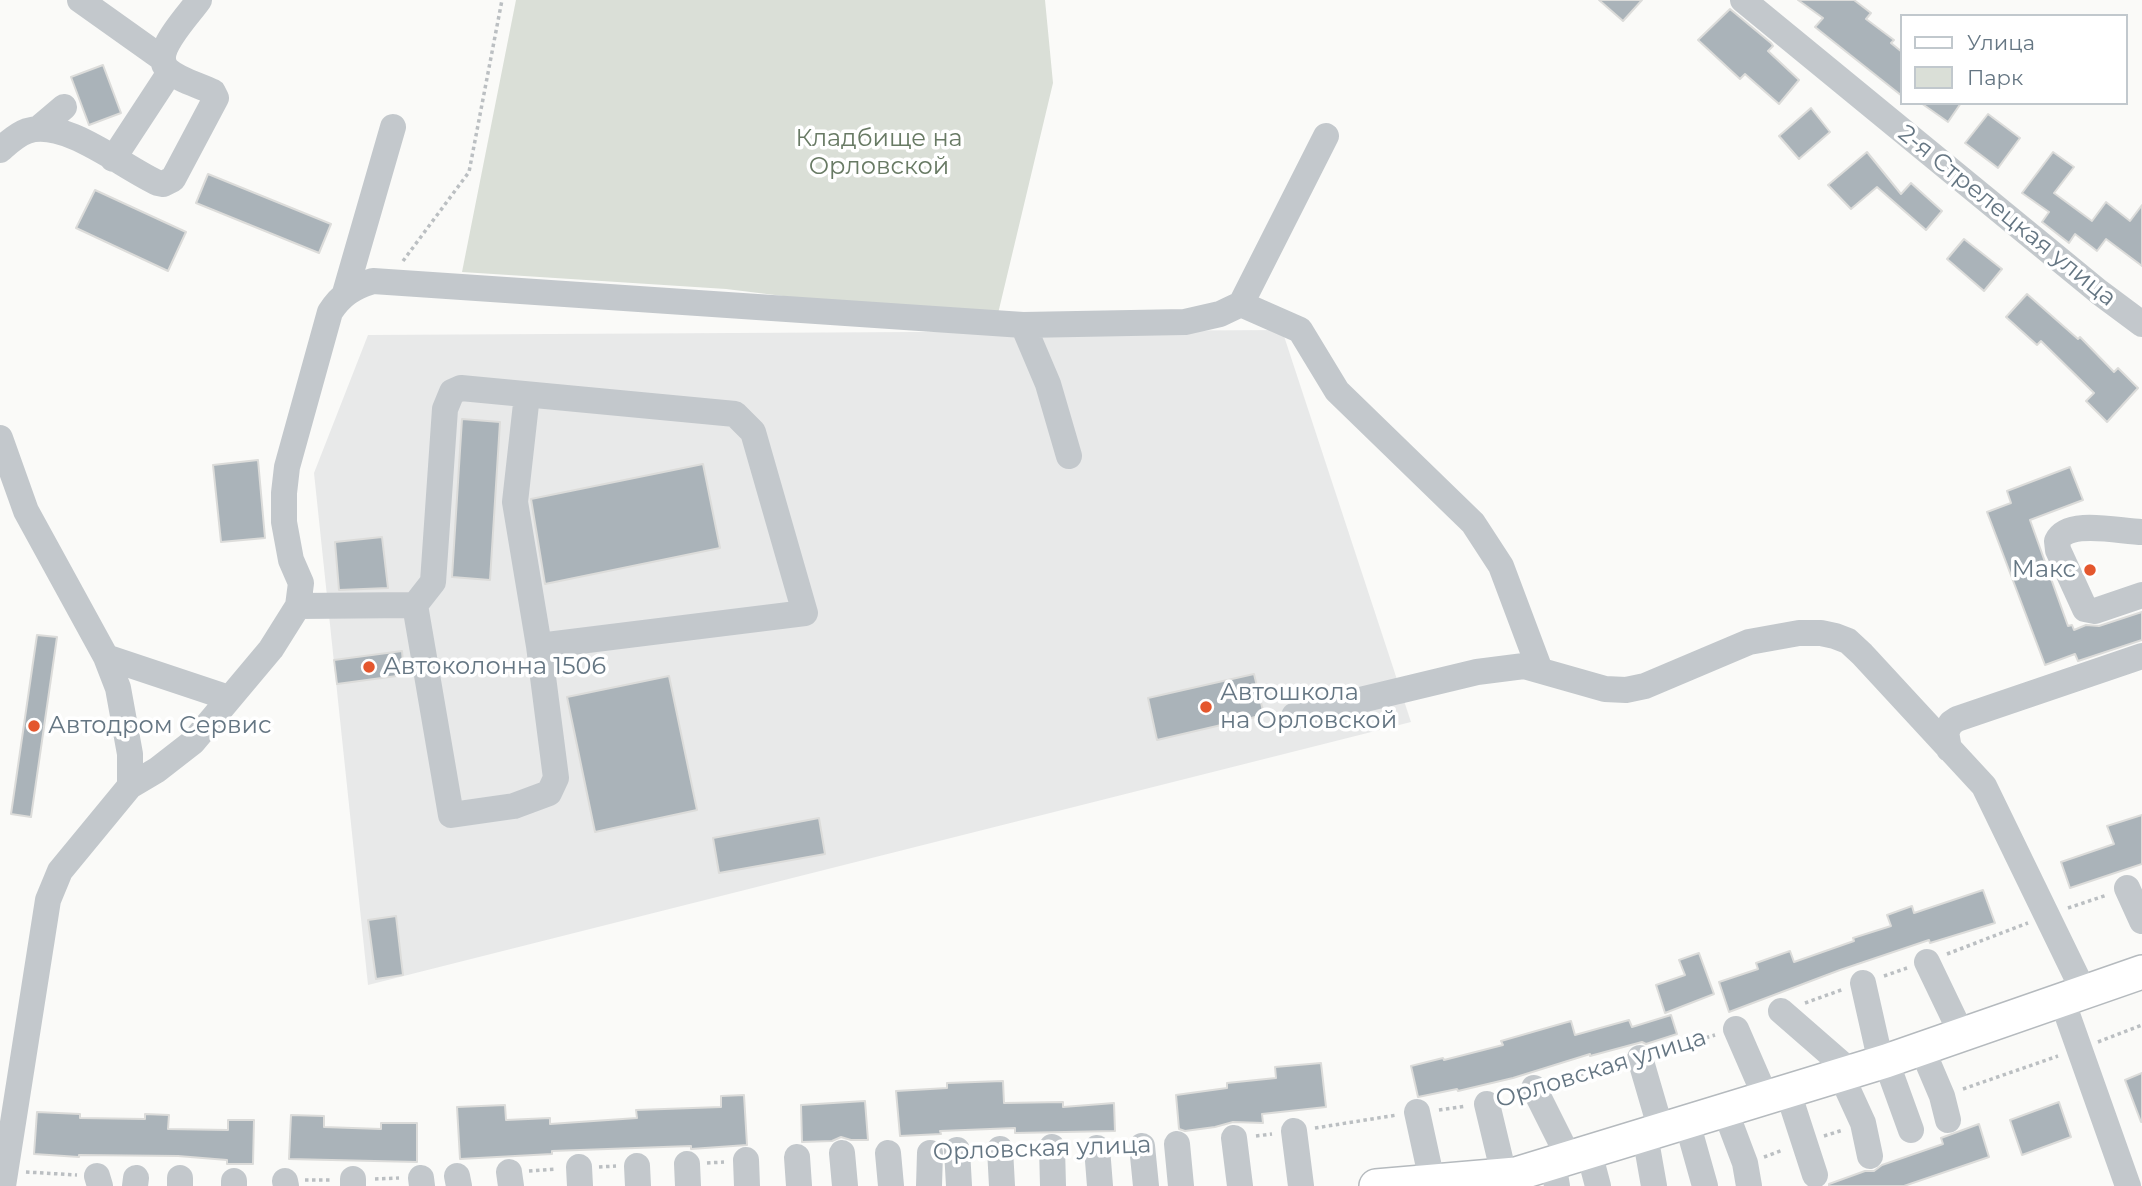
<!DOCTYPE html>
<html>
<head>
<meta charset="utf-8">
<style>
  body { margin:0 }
  #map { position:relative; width:2142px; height:1186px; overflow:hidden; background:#fafaf8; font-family:Montserrat,sans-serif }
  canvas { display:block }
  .legend { position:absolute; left:1900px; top:14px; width:228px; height:91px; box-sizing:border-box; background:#fff; border:2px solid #c1c8cd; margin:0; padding:9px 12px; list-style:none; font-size:21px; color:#657683 }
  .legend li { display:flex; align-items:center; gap:14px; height:35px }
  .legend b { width:35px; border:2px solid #c1c8cd }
</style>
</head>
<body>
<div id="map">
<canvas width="2142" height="1186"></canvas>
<ul class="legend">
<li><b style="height:9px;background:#fff"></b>Улица</li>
<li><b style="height:19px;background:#dadfd7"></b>Парк</li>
</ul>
</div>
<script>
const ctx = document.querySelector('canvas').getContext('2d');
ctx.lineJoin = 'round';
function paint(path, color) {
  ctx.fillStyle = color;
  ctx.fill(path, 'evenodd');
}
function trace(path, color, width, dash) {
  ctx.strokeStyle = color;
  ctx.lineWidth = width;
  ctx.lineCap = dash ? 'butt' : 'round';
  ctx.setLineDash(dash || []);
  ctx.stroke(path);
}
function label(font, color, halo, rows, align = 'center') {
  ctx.font = font + ' Montserrat,sans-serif';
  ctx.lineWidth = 7;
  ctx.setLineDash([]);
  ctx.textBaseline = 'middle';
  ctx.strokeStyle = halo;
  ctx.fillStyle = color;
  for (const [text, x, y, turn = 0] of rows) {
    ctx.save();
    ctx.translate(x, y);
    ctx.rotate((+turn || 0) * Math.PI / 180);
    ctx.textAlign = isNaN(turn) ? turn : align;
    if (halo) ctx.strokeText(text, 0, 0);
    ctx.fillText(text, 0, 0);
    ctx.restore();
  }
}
paint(new Path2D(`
  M 1282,330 L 1411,722 L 368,985 L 314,473 L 368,335 Z`), '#e8e9e9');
paint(new Path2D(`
  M 516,0 L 1045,0 L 1053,83 L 996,322 L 726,289 L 462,272 Z`), '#dadfd7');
const building = new Path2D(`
  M 1599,0 L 1642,0 L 1623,21 Z
  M 1798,0 L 1854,0 L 1871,13 L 1866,19 L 1894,40 L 1891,43 L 1902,52 L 1902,96 L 1815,27 L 1823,18 Z
  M 1730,9 L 1771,43 L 1773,46 L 1768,51 L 1799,80 L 1779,104 L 1745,74 L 1740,79 L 1698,40 Z
  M 103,65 L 121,113 L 89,125 L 71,77 Z
  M 1921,103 L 1961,103 L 1948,122 Z
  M 1811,108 L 1830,132 L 1799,159 L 1779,136 Z
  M 1988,114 L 2020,138 L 1998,168 L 1965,143 Z
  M 1867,152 L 1901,194 L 1911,183 L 1942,211 L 1926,230 L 1877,187 L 1851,209 L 1828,185 Z
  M 2053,152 L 2074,167 L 2054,193 L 2092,221 L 2106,202 L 2130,221 L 2142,205 L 2142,266 L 2106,239 L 2097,251 L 2075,234 L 2069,243 L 2042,222 L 2049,212 L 2022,193 Z
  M 208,174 L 331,224 L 319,253 L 196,203 Z
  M 95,190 L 186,232 L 168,271 L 76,228 Z
  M 1964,239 L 2002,269 L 1984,291 L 1947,259 Z
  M 2027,294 L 2078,339 L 2080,337 L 2114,372 L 2118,368 L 2138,388 L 2107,422 L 2086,401 L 2094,393 L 2041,341 L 2037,345 L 2006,317 Z
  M 462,419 L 500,422 L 490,580 L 452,577 Z
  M 258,460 L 265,538 L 221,542 L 213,465 Z
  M 703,464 L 720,548 L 545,584 L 531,499 Z
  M 2070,467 L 2083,500 L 2030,520 L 2068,626 L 2072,625 L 2074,630 L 2086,625 L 2099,626 L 2142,612 L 2142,640 L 2078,661 L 2075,654 L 2045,665 L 1987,512 L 2011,503 L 2007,491 Z
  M 382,537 L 388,588 L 339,590 L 335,542 Z
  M 37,635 L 57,637 L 31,817 L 11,814 Z
  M 402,651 L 404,675 L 337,684 L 334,660 Z
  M 1254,674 L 1264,715 L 1157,740 L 1148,698 Z
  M 669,676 L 697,810 L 595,832 L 567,697 Z
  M 2142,815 L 2142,864 L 2070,888 L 2061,862 L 2114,844 L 2107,826 Z
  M 819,818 L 825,854 L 719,873 L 713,838 Z
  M 1983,890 L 1995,923 L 1930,943 L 1929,940 L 1840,970 L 1729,1012 L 1719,982 L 1758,969 L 1756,963 L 1790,951 L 1794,962 L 1854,941 L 1853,938 L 1891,926 L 1887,915 L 1912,906 L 1914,913 Z
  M 396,916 L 403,975 L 376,979 L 368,920 Z
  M 1699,953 L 1714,994 L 1665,1013 L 1656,985 L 1685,975 L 1679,960 Z
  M 1671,1015 L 1677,1034 L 1646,1044 L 1642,1042 L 1590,1056 L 1590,1054 L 1513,1078 L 1458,1091 L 1457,1089 L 1418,1097 L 1411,1066 L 1443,1058 L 1444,1060 L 1503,1045 L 1501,1041 L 1571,1021 L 1575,1035 L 1629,1020 L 1632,1027 Z
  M 1321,1063 L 1326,1107 L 1262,1114 L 1263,1123 L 1233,1122 L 1215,1127 L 1185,1131 L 1179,1129 L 1176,1095 L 1227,1088 L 1227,1083 L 1276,1078 L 1275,1067 Z
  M 2142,1073 L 2142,1122 L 2141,1122 L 2125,1080 Z
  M 1003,1081 L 1004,1103 L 1063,1102 L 1063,1107 L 1114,1103 L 1115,1131 L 1015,1133 L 1015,1128 L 940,1131 L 941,1134 L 900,1136 L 896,1091 L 947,1088 L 947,1083 Z
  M 744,1095 L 747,1145 L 691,1149 L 691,1146 L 552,1151 L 552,1154 L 460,1159 L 457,1107 L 505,1105 L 506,1120 L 550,1118 L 550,1124 L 637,1118 L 636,1110 L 721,1107 L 721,1096 Z
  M 865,1101 L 868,1140 L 851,1140 L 841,1137 L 832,1141 L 802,1142 L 801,1105 Z
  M 2059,1102 L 2071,1137 L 2022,1155 L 2010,1120 Z
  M 37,1112 L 80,1114 L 80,1118 L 145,1119 L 145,1114 L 169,1115 L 168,1129 L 228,1130 L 228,1120 L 254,1120 L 253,1164 L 227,1164 L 227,1160 L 178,1156 L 79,1155 L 79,1157 L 34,1154 Z
  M 291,1115 L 324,1116 L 324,1127 L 381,1129 L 381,1123 L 417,1123 L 417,1162 L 289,1159 Z
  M 1979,1124 L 1989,1157 L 1904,1186 L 1829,1186 L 1829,1184 L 1865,1171 L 1874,1171 L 1882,1165 L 1943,1144 L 1941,1138 Z`);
paint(building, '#aab3b9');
trace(building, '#dcdcda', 2);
const major = new Path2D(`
  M 1376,1186 L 1516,1174 L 1886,1061 L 2142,972`);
trace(major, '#b5babe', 36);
trace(new Path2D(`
  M 403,261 L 469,172 L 502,0
  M 2068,908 L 2107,895
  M 1947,954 L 2028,923
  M 1884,976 L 1907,968
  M 1805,1003 L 1844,989
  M 2098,1042 L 2142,1025
  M 1659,1052 L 1715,1035
  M 1554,1082 L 1618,1064
  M 1963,1089 L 2058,1056
  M 1439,1110 L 1466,1106
  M 1315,1128 L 1397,1115
  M 1256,1136 L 1272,1134
  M 1824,1136 L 1843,1130
  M 1764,1157 L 1783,1150
  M 707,1163 L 724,1162
  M 599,1167 L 616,1166
  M 529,1171 L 556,1169
  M 26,1172 L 77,1175
  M 375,1179 L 399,1178
  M 305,1180 L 333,1180`), '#bbbfc2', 3.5, [3.5, 3.5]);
trace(new Path2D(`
  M 80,0 L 163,59
  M 1743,0 L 2099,292 L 2142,324
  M 38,129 L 64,107
  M 0,150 C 8,143 16,135 27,131 C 65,118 124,168 158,183 L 163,184 L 173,179 L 216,98 L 213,92 C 199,85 179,80 168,70 C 150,53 189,15 199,0
  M 113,159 L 170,72
  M 345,293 L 393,127
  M 1241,304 L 1300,330 L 1337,391 L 1473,523 L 1501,566 L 1540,670
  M 1023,325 L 1048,384 L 1069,456
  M 0,438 L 26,511 L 106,657 L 118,688 L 130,754 L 130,786 L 60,871 L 48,900 L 3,1186
  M 2142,532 C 2121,532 2068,518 2057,541 L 2058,550 L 2085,609 L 2095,611 L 2142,595
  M 415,605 L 451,815 L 514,806 L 549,793 L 556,778 L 539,646
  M 298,606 L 415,605 L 433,582 L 445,409 L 452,392 L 461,388 L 735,414 L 753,432 L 805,613 L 539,646 L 515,502 L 527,395
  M 106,657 L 229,698
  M 1294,716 L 1477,672 L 1524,666 L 1605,689 L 1626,690 L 1645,686 L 1749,642 L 1799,633 L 1821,633 L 1835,636 L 1848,641 L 1862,654 L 1984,786 L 2084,992
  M 1949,749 L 1946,732 L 1951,723 L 1957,719 L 2142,656
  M 130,786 L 157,770 L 193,742 L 271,649 L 298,606 L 301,583 L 291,560 L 284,522 L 284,493 L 287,467 L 330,312 C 341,295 353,287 373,281 L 1023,325 L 1185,322 L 1220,314 L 1241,304 L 1326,136
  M 2127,888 L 2142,921
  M 1927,962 L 1962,1035
  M 1863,983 L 1881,1063
  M 2062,1000 L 2128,1186
  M 1781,1011 L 1851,1072
  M 1736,1029 L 1766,1098
  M 1922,1049 L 1942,1096 L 1948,1120
  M 1640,1058 L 1661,1130
  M 1886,1061 L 1911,1130
  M 1841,1075 L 1863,1123 L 1870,1156
  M 1534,1088 L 1569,1158
  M 1788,1092 L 1815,1175
  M 1487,1104 L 1504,1175
  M 1725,1110 L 1745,1163 L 1749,1186
  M 1417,1112 L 1432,1181
  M 1687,1122 L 1705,1186
  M 1294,1131 L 1301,1186
  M 1645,1135 L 1654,1186
  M 1234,1138 L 1240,1186
  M 1177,1144 L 1181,1186
  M 1142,1146 L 1146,1186
  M 1052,1147 L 1053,1186
  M 1097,1148 L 1100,1186
  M 1000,1149 L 1002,1186
  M 957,1150 L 959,1186
  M 1589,1152 L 1598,1186
  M 842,1153 L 845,1186
  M 888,1153 L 891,1186
  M 797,1157 L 799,1186
  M 746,1160 L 747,1186
  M 1553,1163 L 1557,1186
  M 687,1164 L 688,1186
  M 637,1166 L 638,1186
  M 579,1167 L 580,1186
  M 509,1172 L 511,1186
  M 97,1176 L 100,1186
  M 457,1176 L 459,1186
  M 421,1178 L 422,1186
  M 353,1179 L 353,1186
  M 285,1181 L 286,1186
  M 135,1186 L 136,1178
  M 180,1186 L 180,1178
  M 234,1186 L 234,1181
  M 929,1186 L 930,1153`), '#c3c8cc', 26);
trace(major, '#fff', 33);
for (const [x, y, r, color] of [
  [2090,570,7,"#e4572e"],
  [369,667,7,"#e4572e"],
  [1206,707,7,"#e4572e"],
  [34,726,7,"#e4572e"]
]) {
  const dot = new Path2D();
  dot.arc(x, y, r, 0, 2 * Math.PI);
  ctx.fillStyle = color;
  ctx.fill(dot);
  trace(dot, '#fff', 2.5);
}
label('24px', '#687a64', '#fff', [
  ["Кладбище на",879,139],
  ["Орловской",879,167]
]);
label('24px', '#657683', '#fff', [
  ["2-я Стрелецкая улица",2007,216,39],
  ["Орловская улица",1601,1069,-17],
  ["Орловская улица",1042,1149,-2]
]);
label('24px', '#657683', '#fff', [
  ["Макс",2076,570,"right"],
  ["Автоколонна 1506",383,667],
  ["Автошкола",1220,693],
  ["на Орловской",1220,721],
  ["Автодром Сервис",48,726]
], 'left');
</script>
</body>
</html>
